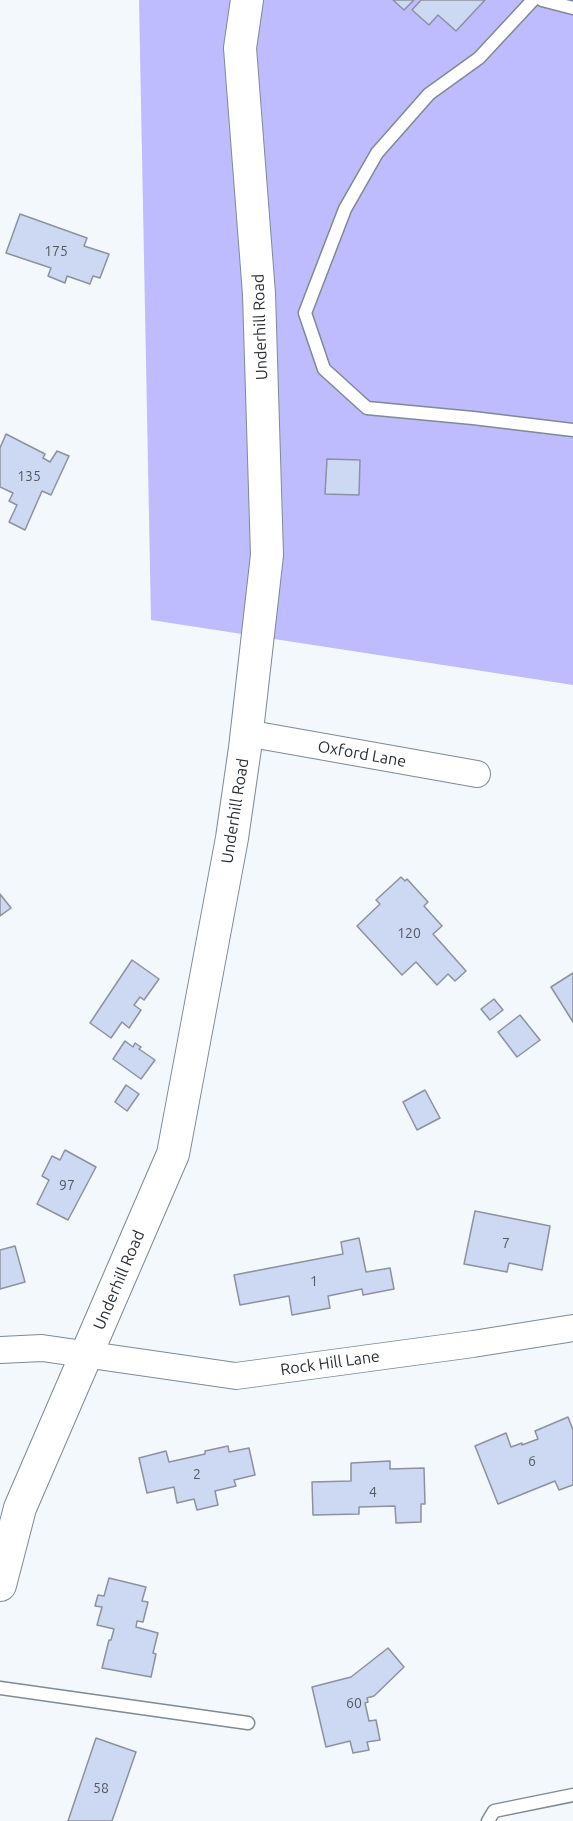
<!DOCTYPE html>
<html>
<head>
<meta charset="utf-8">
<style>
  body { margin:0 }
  canvas { display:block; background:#f3f8fd }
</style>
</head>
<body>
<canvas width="573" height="1821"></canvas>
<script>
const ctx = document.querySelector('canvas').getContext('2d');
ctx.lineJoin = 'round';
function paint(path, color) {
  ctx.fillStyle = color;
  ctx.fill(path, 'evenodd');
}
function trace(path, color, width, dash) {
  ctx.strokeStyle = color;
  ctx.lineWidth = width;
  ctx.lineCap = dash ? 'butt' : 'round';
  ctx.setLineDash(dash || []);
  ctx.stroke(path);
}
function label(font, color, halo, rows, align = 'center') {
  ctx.font = font + ' Ubuntu,sans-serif';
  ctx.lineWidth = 4.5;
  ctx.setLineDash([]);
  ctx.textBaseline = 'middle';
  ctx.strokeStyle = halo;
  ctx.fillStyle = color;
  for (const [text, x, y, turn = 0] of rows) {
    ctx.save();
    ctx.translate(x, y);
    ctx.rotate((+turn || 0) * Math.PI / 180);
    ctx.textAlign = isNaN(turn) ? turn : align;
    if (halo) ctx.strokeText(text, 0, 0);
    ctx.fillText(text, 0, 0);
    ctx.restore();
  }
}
paint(new Path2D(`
  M 139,0 L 573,0 L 573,685 L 151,620 Z`), '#bebbff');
const building = new Path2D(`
  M 393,0 L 414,0 L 404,10 Z
  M 421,0 L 485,0 L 456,31 L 438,15 L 429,25 L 412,10 Z
  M 20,214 L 87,238 L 84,246 L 109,254 L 100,278 L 93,276 L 90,284 L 67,276 L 65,283 L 48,276 L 51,268 L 6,253 Z
  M 6,434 L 45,454 L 43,458 L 50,462 L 57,451 L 69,456 L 51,495 L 42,491 L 25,530 L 9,522 L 17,505 L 9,501 L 13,493 L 0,487 L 0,448 Z
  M 327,459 L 360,460 L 359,495 L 325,494 Z
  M 401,877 L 405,881 L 407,879 L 428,902 L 424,906 L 442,926 L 433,934 L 466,971 L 455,981 L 448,974 L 437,985 L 416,962 L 402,975 L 357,926 L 380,904 L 376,900 Z
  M 0,894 L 11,908 L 0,916 Z
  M 132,960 L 159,979 L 144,1000 L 140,997 L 134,1005 L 141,1010 L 129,1028 L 122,1022 L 111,1038 L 90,1023 Z
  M 573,973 L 573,1022 L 551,987 Z
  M 494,999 L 503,1010 L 490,1020 L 481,1009 Z
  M 520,1015 L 540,1040 L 517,1057 L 498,1032 Z
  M 125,1041 L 133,1047 L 135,1043 L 141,1047 L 139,1049 L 155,1060 L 141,1079 L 113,1059 Z
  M 126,1085 L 139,1094 L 127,1111 L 115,1102 Z
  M 425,1090 L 440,1118 L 417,1130 L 403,1102 Z
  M 65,1150 L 96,1167 L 68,1220 L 37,1204 L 49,1180 L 42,1176 L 52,1156 L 60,1160 Z
  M 475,1211 L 550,1226 L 542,1270 L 509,1263 L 507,1272 L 464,1264 Z
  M 359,1238 L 366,1272 L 390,1268 L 394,1289 L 363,1295 L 362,1289 L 328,1296 L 330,1308 L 292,1315 L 289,1296 L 240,1305 L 234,1275 L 343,1254 L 341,1242 Z
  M 15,1246 L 25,1282 L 0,1289 L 0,1250 Z
  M 568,1417 L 573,1430 L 573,1485 L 559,1490 L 555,1481 L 498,1504 L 475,1446 L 506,1433 L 511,1447 L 522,1443 L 522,1445 L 538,1439 L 535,1431 Z
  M 228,1446 L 229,1452 L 249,1448 L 255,1475 L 234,1480 L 236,1486 L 215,1491 L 218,1505 L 197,1510 L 194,1499 L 177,1503 L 174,1487 L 147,1493 L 139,1458 L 166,1451 L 169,1462 L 205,1454 L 205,1451 Z
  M 390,1461 L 390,1469 L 424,1468 L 425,1504 L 421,1504 L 421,1522 L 396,1523 L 395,1506 L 359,1507 L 359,1514 L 313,1515 L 312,1482 L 351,1481 L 351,1463 Z
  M 109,1578 L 146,1587 L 142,1601 L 148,1602 L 143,1622 L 137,1621 L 136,1627 L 158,1633 L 153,1653 L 156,1654 L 151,1677 L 102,1668 L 109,1640 L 111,1640 L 114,1629 L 97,1625 L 102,1607 L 95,1606 L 98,1595 L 104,1596 Z
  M 388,1648 L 404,1667 L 374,1696 L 367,1698 L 368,1702 L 365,1703 L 369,1721 L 376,1720 L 380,1740 L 367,1742 L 369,1750 L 353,1753 L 350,1741 L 326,1747 L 312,1687 L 351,1677 Z
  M 96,1738 L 136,1752 L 112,1821 L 68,1821 Z`);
paint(building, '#cdd8f3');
trace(building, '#8c929f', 1.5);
const service = new Path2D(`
  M 533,0 L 479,58 L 429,94 L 377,153 L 345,209 L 305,313 L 324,369 L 367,408 L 473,418 L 573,430
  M 542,0 L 573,8
  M 0,1688 L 248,1723
  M 488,1821 L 494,1811 L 573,1795`);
const minor = new Path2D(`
  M 246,733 L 477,774
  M 0,1350 L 42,1348 L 236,1376 L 473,1344 L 573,1328`);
const tertiary = new Path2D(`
  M 0,1585 L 20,1508 L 173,1154 L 232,838 L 245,748 L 267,555 L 259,294 L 240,48 L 247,0`);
trace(service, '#7e8a94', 15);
trace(minor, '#7e8a94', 28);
trace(tertiary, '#7e8a94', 34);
trace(service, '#fff', 12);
trace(minor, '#fff', 26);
trace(tertiary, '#fff', 32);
label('14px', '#535963', null, [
  ["175",56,251],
  ["135",29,476],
  ["120",409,933],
  ["97",67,1185],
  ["7",506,1243],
  ["1",314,1281],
  ["6",532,1461],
  ["2",197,1474],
  ["4",373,1492],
  ["60",354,1703],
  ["58",101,1788]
]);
label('16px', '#2a2f33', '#fff', [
  ["Underhill Road",260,327,-92],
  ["Oxford Lane",362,754,10],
  ["Underhill Road",235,811,-81],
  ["Underhill Road",119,1280,-67],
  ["Rock Hill Lane",330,1363,-8]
]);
</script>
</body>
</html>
